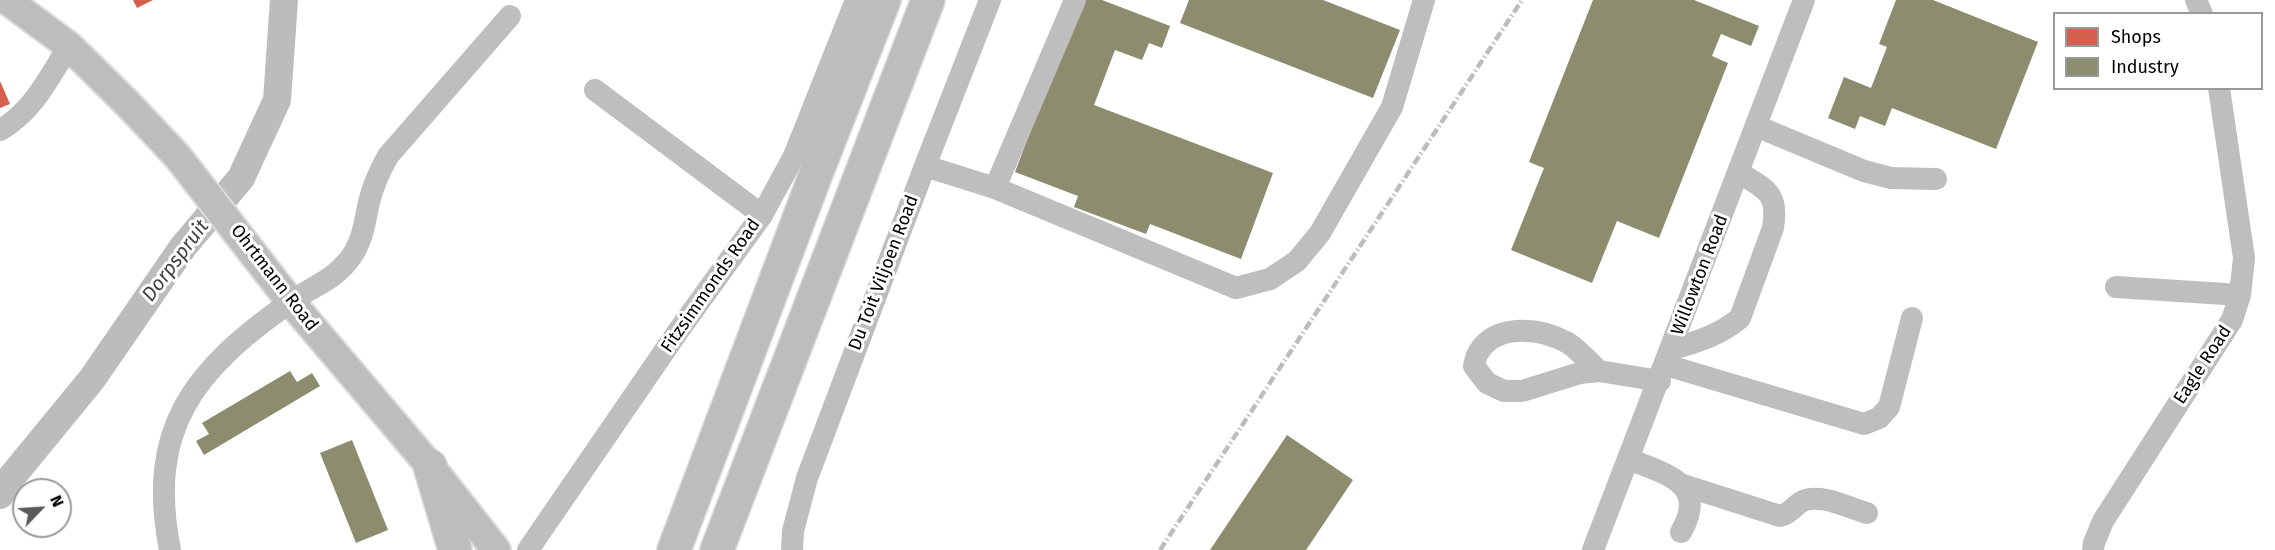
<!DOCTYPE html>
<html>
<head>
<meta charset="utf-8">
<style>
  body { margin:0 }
  #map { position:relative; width:2275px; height:550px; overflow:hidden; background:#fff; font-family:"Fira Sans",sans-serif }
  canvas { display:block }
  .legend { position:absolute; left:2053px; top:12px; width:210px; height:78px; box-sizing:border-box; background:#fff; border:2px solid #999; margin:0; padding:8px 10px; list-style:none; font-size:18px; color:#000 }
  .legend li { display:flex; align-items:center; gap:12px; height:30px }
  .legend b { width:30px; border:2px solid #999 }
  .north { position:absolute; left:12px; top:478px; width:60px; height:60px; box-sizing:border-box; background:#fff; border:2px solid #999; border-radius:50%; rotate:65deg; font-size:16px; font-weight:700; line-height:24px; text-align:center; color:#000 }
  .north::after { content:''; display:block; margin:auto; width:21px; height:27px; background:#595959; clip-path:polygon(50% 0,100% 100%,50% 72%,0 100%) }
</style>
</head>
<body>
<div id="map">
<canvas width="2275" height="550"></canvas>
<ul class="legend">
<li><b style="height:16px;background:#d6604d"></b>Shops</li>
<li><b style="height:16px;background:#8c8c6e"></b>Industry</li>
</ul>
<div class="north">N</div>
</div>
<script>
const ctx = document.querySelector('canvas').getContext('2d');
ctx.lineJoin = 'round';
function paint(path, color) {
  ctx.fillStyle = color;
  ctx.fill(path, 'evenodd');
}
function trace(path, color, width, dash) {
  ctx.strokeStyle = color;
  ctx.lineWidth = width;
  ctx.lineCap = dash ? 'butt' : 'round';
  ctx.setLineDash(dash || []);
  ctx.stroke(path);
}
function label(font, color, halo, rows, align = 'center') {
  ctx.font = font + ' "Fira Sans",sans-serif';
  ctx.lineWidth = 6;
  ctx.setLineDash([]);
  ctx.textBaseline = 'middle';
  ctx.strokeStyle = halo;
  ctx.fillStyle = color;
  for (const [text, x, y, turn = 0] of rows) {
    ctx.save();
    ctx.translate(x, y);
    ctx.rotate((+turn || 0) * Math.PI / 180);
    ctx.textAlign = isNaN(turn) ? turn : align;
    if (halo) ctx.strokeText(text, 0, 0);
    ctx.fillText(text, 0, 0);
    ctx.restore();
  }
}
paint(new Path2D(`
  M 133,0 L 153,0 L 137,8 Z
  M 0,81 L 10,104 L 0,108 Z`), '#d6604d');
paint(new Path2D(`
  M 1080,0 L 1102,0 L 1170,26 L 1162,48 L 1149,43 L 1142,60 L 1115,50 L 1094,105 L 1273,173 L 1241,259 L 1150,224 L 1146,234 L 1074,207 L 1078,196 L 1015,172 Z
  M 1189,0 L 1323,0 L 1400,30 L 1373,98 L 1180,23 Z
  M 1593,0 L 1694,0 L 1759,26 L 1751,46 L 1721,34 L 1712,56 L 1728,63 L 1659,238 L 1617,221 L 1592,283 L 1511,250 L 1544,168 L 1529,162 Z
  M 1896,0 L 1933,0 L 2038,42 L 1996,149 L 1892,108 L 1885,126 L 1860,116 L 1855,129 L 1828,118 L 1844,77 L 1871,88 L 1887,47 L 1879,44 Z
  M 290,371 L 297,382 L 312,373 L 320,386 L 204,455 L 196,441 L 209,434 L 202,423 Z
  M 1287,435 L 1353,480 L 1306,550 L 1210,550 Z
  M 352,440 L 388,530 L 356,543 L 320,453 Z`), '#8c8c6e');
trace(new Path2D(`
  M 0,495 L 10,479 L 92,379 L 183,247 L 241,178 L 277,100 L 284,0`), '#bcbcbc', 28);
const major = new Path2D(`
  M 7,0 L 69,46 L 128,104 L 178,157 L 290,301 L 430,466 L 496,550`);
const highway = new Path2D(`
  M 430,466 L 455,550
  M 674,550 L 814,179 L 884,0
  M 717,550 L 928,0`);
trace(major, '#dbdbdb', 32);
trace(highway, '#dbdbdb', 36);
trace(new Path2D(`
  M 1075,0 L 995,188 L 1236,288 L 1270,279 L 1297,261 L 1320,233 L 1392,107 L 1424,0
  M 2196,0 L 2202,14
  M 595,90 L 762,215
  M 1756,126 L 1864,171 L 1891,178 L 1936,179
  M 0,130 C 33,112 49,77 69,46
  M 925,166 L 995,188
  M 2116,287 L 2240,295
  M 1672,349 C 1697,342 1720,335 1740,318 L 1773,228 C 1779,192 1765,189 1738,172
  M 1666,365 L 1864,424 L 1879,418 L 1889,407 L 1912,318
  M 1599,371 C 1589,362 1579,350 1568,343 C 1542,328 1496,322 1478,353 C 1476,356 1475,362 1474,366 L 1487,383 L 1504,391 L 1522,391 L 1580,373 L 1599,371 L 1660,381
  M 1629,459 C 1665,474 1709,483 1681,532
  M 1683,485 L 1780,516 C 1791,514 1794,505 1803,501 C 1821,493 1849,508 1867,513
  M 170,550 C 146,428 194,370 289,303 C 310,287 330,283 348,261 C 362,245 365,222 369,202 C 373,186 380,170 388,156 L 510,16
  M 528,550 L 679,330 L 762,215 L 794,156 L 856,0
  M 792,550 L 793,531 L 807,478 L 925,166 L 990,0
  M 1593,550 L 1804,0
  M 2093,550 L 2094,543 L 2103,521 L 2232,320 L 2240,295 L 2244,258 L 2219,88`), '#bebebe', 22);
trace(major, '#bdbdbd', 28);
trace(highway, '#bdbdbd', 33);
trace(new Path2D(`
  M 1160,550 L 1522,0`), '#bdbdbd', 4.5, [9, 3, 1.5, 3]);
label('18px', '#000', '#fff', [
  ["Du Toit Viljoen Road",884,273,-69],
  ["Willowton Road",1700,275,-69],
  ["Ohrtmann Road",274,278,52],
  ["Fitzsimmonds Road",711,286,-55],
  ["Eagle Road",2203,365,-57]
]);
label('italic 20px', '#404040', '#fff', [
  ["Dorpspruit",176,261,-53]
]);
</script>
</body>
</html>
